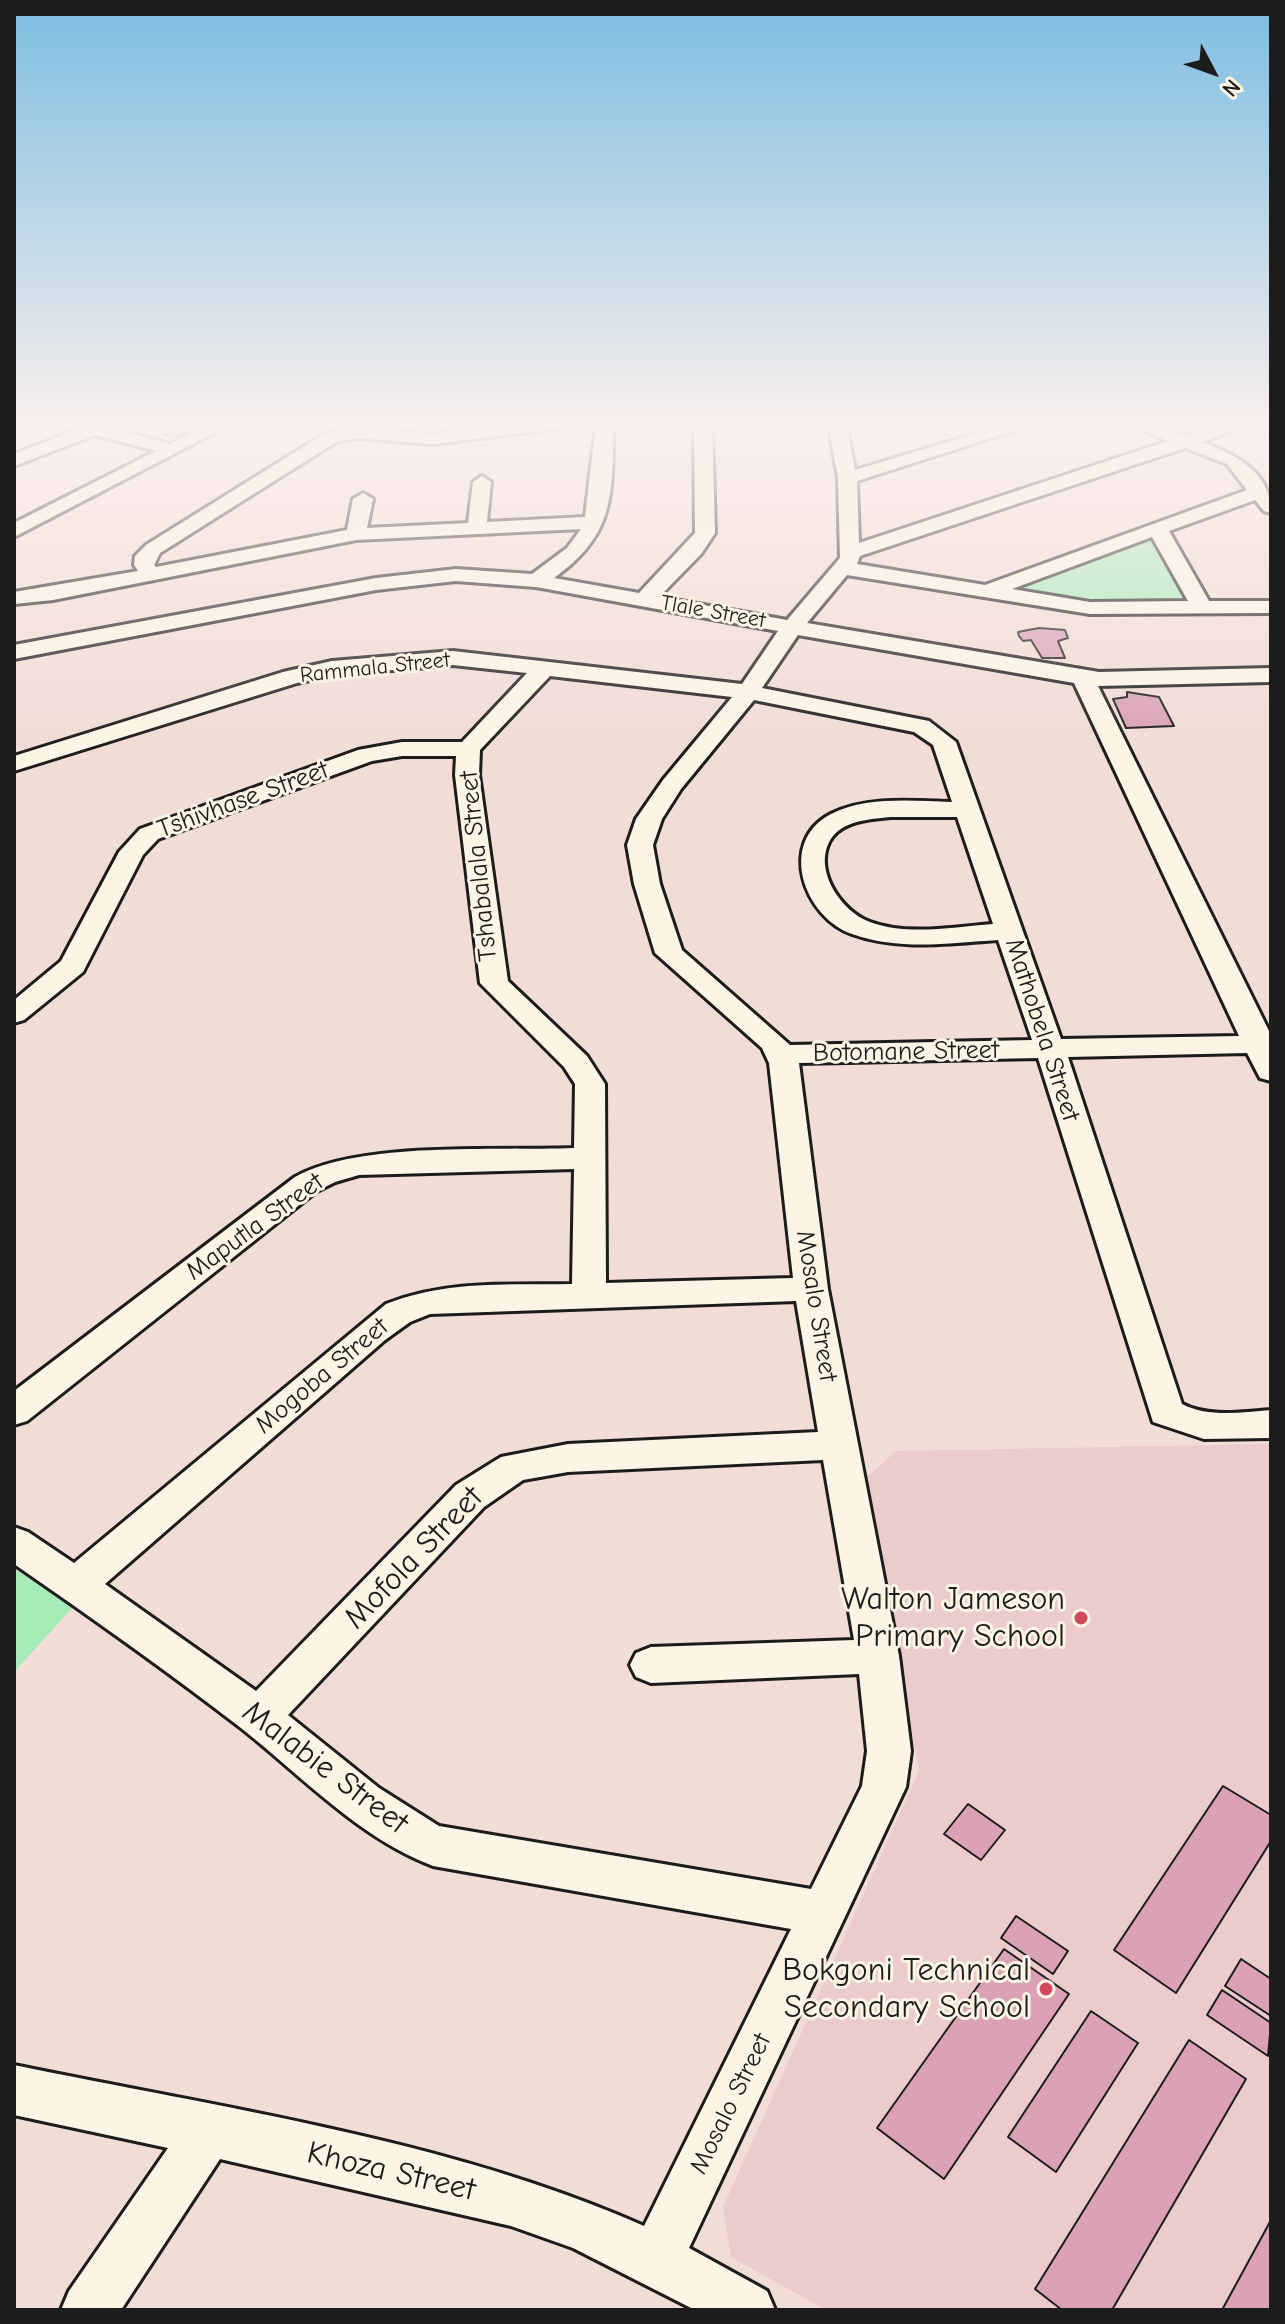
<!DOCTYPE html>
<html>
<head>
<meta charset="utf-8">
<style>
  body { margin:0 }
  #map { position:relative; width:1285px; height:2324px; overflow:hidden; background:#f2dcd6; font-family:"Comic Neue",sans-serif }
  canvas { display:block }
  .frame { position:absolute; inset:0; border:16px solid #1c1c1c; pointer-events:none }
  .north { position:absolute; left:1173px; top:32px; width:80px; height:80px; -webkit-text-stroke:6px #fcf5e5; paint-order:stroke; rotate:131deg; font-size:22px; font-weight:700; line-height:32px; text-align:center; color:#1c1c1c }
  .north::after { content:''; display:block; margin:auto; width:28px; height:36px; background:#1c1c1c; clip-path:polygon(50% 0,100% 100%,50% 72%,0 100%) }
</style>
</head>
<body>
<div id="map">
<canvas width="1285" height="2324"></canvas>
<div class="frame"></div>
<div class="north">N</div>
</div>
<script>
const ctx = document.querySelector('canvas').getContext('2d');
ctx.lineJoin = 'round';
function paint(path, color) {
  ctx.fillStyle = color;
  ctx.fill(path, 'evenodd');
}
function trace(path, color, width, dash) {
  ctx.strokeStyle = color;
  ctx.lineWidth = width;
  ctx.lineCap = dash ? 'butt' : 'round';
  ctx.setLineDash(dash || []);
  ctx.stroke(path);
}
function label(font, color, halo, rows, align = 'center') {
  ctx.font = font + ' "Comic Neue",sans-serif';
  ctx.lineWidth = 6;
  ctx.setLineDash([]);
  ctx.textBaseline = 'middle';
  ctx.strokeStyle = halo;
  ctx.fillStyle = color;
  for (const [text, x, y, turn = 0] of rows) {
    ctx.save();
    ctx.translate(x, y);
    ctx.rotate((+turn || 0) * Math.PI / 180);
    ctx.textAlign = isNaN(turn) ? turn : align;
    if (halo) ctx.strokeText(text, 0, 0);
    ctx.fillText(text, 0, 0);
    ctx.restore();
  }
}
paint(new Path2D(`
  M 1271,1444 L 1271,2310 L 826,2310 L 731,2257 L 723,2207 L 919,1771 L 865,1479 L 896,1451 Z`), '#ebcbcc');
paint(new Path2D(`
  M 1144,538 L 1155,541 L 1186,604 L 1076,605 L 1001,591 Z
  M 14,1569 L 74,1606 L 14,1672 Z`), '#a4ebb7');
const building = new Path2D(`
  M 153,423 L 184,423 L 195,431 L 169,437 Z
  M 1039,628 L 1065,630 L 1068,638 L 1058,641 L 1065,658 L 1042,658 L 1031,640 L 1023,641 L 1019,636 L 1018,632 Z
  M 1127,692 L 1159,697 L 1174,726 L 1126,728 L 1113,699 L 1127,697 Z
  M 1223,1786 L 1271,1815 L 1271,1841 L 1176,1993 L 1114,1950 Z
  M 968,1804 L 1005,1830 L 981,1860 L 944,1834 Z
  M 1016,1916 L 1068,1951 L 1053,1974 L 1001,1938 Z
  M 1004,1949 L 1069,1994 L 944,2179 L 877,2128 Z
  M 1241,1959 L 1271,1979 L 1271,2016 L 1225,1986 Z
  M 1222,1990 L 1271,2023 L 1268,2056 L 1207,2015 Z
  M 1091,2011 L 1138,2043 L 1056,2172 L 1008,2137 Z
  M 1189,2040 L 1246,2079 L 1112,2310 L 1062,2310 L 1035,2289 Z
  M 1271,2220 L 1271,2310 L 1222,2310 Z`);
paint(building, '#daa2b4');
trace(building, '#1c1c1c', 2);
const minor = new Path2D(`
  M 62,423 L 91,423 L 170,444 L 210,423 L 233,423 L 14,537 L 14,523 L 156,451 L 95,435 L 14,466 L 14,454 L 76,430 Z
  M 519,423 L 571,423 L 562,428 L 433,444 L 356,438 L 336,442 L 160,553 L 154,565 L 156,567 L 347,530 L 353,499 L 363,493 L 373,499 L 367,528 L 468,523 L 473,482 L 482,476 L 491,482 L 487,522 L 585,517 L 596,423 L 614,423 C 611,494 617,533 554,578 L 639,593 L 695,533 L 694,423 L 712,423 L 715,533 L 701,554 L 659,597 L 787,620 L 840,558 L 838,478 L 828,423 L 846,423 L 855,470 L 1010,423 L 1038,423 L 857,481 L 859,543 L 1168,441 L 1128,423 L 1153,423 L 1186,436 L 1224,423 L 1251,423 L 1203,442 C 1236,455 1271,472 1271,513 L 1264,511 L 1255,500 L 1169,531 L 1209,601 L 1271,601 L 1271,613 L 1090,614 L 847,575 L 807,623 L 1099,672 L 1271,668 L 1271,682 L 1098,686 L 1271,1035 L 1271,1081 L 1260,1078 L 1247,1053 L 1068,1057 L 1182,1404 C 1209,1418 1242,1412 1271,1410 L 1271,1438 L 1204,1439 L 1153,1422 L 1038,1058 L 799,1063 L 828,1289 L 899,1656 L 911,1751 L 906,1787 L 689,2248 L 767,2291 L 775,2310 L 695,2310 L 573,2248 L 511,2226 L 220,2159 L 121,2310 L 61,2310 L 69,2291 L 168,2148 L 14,2115 L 14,2065 C 221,2108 451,2140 644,2226 L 791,1929 L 433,1866 C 359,1838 302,1776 241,1728 C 167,1671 91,1617 14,1564 L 14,1527 L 28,1532 L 74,1563 L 386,1304 C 445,1280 509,1285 572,1284 L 574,1169 L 359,1175 L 335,1182 L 317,1191 L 27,1421 L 14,1425 L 14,1391 L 295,1177 C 359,1141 497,1151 574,1148 L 575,1084 L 564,1067 L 480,983 L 455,775 L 456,756 L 402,756 L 372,761 L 158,839 L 143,855 L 83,972 L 24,1020 L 14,1023 L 14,1000 L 61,961 L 119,852 L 140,829 L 358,750 L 402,742 L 462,742 L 527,673 L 453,665 L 332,675 L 297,683 L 14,771 L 14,756 L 283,672 L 332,661 L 453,651 L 742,684 L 778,631 L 536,587 L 456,581 L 376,590 L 14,659 L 14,645 L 376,578 L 456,569 L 532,574 L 567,548 L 581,529 L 356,540 L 53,600 L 14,604 L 14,592 L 138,571 L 134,565 L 135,556 L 146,545 L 324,434 L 356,428 L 433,434 ZM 1185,448 L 1227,464 L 1247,490 L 985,585 L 857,564 L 860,556 ZM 1152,537 L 1188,601 L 1090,602 L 1012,589 ZM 798,635 L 1074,683 L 1239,1036 L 1061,1039 L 956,742 L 929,721 L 762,688 ZM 550,676 L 732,697 L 663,780 L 636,819 L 627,845 L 634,884 L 655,953 L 762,1048 L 769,1063 L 793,1278 L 606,1283 L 605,1084 L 587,1056 L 508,981 L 479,775 L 480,750 ZM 754,700 L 914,732 L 933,745 L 952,802 C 914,801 866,796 831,814 C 777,842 804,917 852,934 C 899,951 950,943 998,940 L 1032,1040 L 790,1045 L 682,950 L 660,884 L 653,845 L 662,819 L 681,789 ZM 891,817 L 957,817 L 993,924 C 954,927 907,936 870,922 C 840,911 810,866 833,836 C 846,820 872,819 891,817 ZM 796,1301 L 818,1432 L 568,1444 L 501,1457 L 456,1485 L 256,1691 L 105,1584 L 385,1340 L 410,1322 L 430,1314 ZM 823,1460 L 854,1640 L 651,1647 L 636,1653 L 630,1665 L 636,1677 L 651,1683 L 859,1674 L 867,1751 L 862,1786 L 811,1889 L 439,1826 L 379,1788 L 288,1715 L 484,1507 L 523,1480 L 568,1472 Z`);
trace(minor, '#1c1c1c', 6);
paint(minor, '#fcf5e5');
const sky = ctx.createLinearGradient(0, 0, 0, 748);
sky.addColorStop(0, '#7cbde1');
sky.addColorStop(0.57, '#f9efed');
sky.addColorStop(1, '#f9efed00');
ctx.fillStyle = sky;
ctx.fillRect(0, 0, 1285, 748);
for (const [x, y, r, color] of [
  [1081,1618,8,"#d1495b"],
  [1046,1989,8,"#d1495b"]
]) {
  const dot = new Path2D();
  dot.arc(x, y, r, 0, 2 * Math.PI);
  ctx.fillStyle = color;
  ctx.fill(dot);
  trace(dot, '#fcf5e5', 3);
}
label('22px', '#1c1c1c', '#fcf5e5', [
  ["Tlale Street",713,612,10],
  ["Rammala Street",375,668,-6]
]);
label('26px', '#1c1c1c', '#fcf5e5', [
  ["Tshivhase Street",243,800,-20],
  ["Tshabalala Street",479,866,-96],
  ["Mathobela Street",1042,1030,72],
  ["Botomane Street",906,1052,-1],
  ["Maputla Street",255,1227,-36],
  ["Mosalo Street",816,1306,81],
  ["Mogoba Street",322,1376,-40],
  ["Mosalo Street",731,2104,-64]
]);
label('32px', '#1c1c1c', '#fcf5e5', [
  ["Mofola Street",414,1558,-46],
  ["Malabie Street",325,1768,37],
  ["Khoza Street",391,2172,13]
]);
label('32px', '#1c1c1c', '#fcf5e5', [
  ["Walton Jameson",1065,1600],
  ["Primary School",1065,1637],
  ["Bokgoni Technical",1030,1971],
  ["Secondary School",1030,2008]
], 'right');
</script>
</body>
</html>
